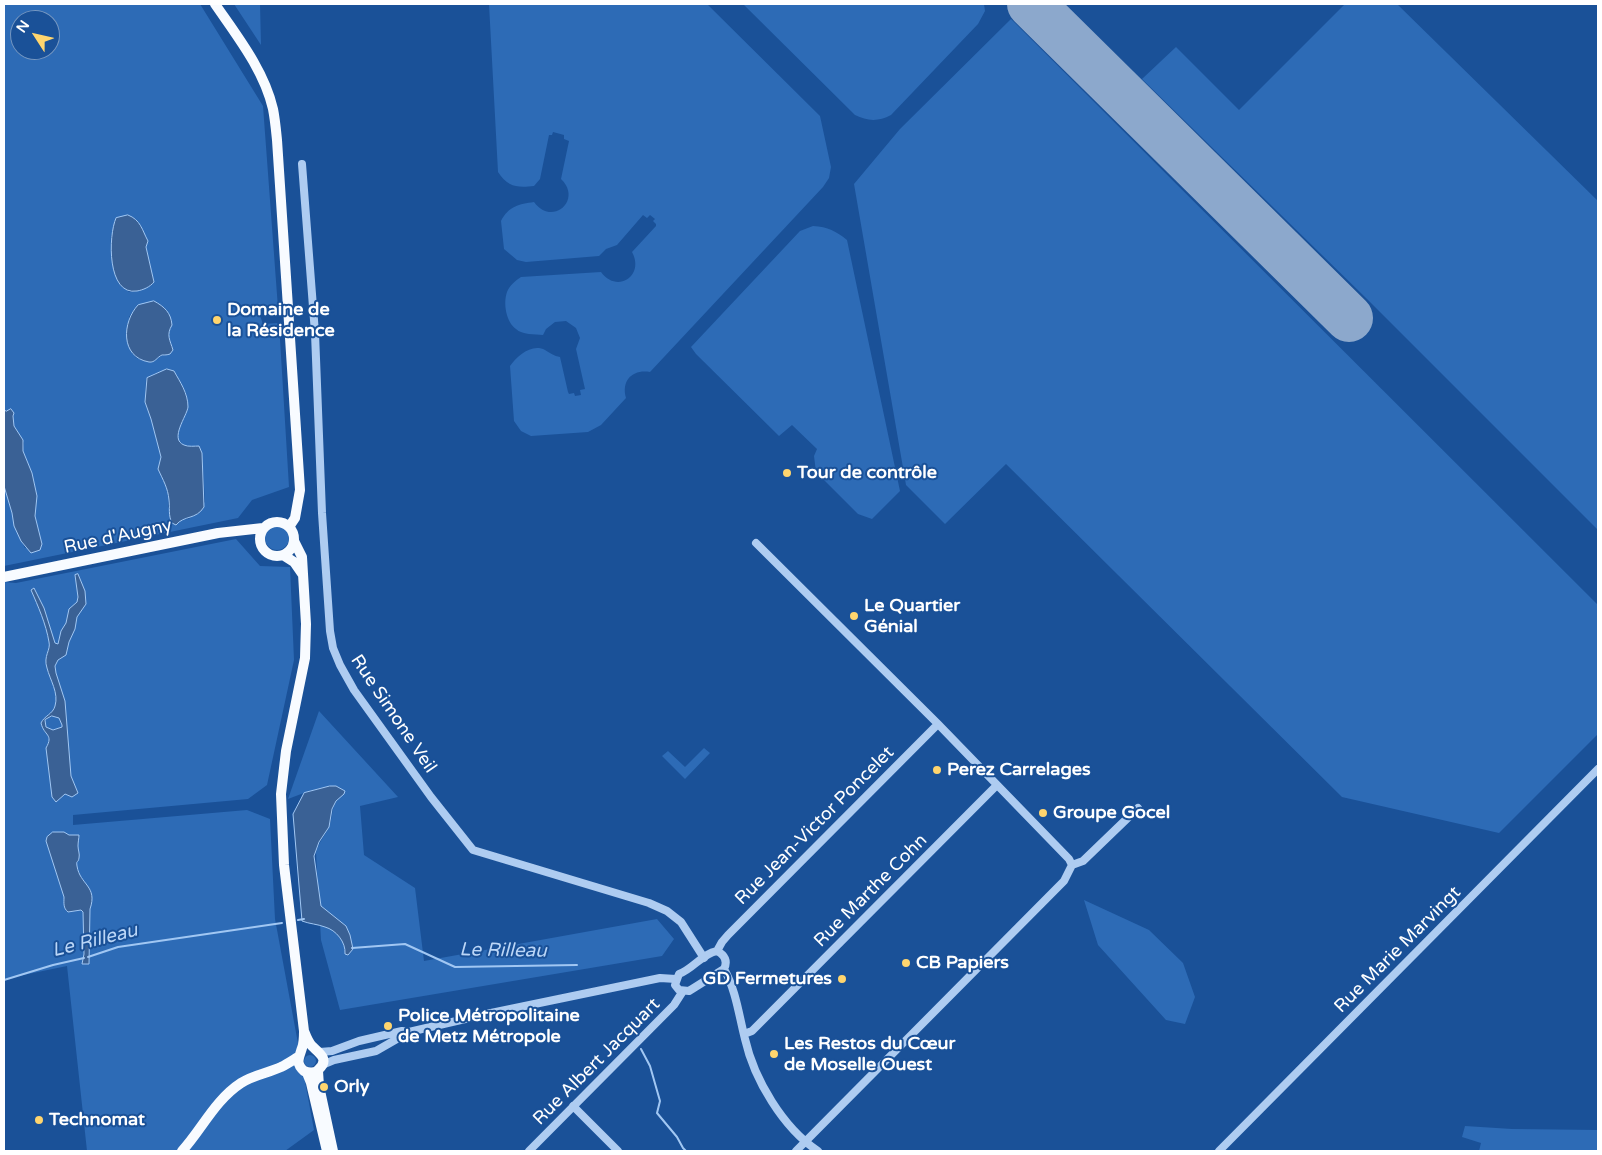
<!DOCTYPE html>
<html>
<head>
<meta charset="utf-8">
<style>
  body { margin:0 }
  #map { position:relative; width:1602px; height:1155px; overflow:hidden; background:#1a5198; font-family:"Varela Round",sans-serif }
  canvas { display:block }
  .frame { position:absolute; inset:0; border:5px solid #fff; pointer-events:none }
  .north { position:absolute; left:10px; top:10px; width:50px; height:50px; box-sizing:border-box; background:#1a5198; border:1px solid #7697c1; border-radius:50%; rotate:305deg; font-size:14px; font-weight:700; line-height:20px; text-align:center; color:#fff }
  .north::after { content:''; display:block; margin:auto; width:18px; height:22px; background:#ffd56e; clip-path:polygon(50% 0,100% 100%,50% 72%,0 100%) }
</style>
</head>
<body>
<div id="map">
<canvas width="1602" height="1155"></canvas>
<div class="frame"></div>
<div class="north">N</div>
</div>
<script>
const ctx = document.querySelector('canvas').getContext('2d');
ctx.lineJoin = 'round';
function paint(path, color) {
  ctx.fillStyle = color;
  ctx.fill(path, 'evenodd');
}
function trace(path, color, width, dash) {
  ctx.strokeStyle = color;
  ctx.lineWidth = width;
  ctx.lineCap = dash ? 'butt' : 'round';
  ctx.setLineDash(dash || []);
  ctx.stroke(path);
}
function label(font, color, halo, rows, align = 'center') {
  ctx.font = font + ' "Varela Round",sans-serif';
  ctx.lineWidth = 4;
  ctx.setLineDash([]);
  ctx.textBaseline = 'middle';
  ctx.strokeStyle = halo;
  ctx.fillStyle = color;
  for (const [text, x, y, turn = 0] of rows) {
    ctx.save();
    ctx.translate(x, y);
    ctx.rotate((+turn || 0) * Math.PI / 180);
    ctx.textAlign = isNaN(turn) ? turn : align;
    if (halo) ctx.strokeText(text, 0, 0);
    ctx.fillText(text, 0, 0);
    ctx.restore();
  }
}
paint(new Path2D(`
  M 4,4 L 200,4 L 263,106 L 278,308 L 272,311 L 259,313 L 263,324 L 279,323 L 289,487 L 252,500 L 238,518 L 4,566 L 4,486 C 11,507 14,528 25,548 L 42,544 L 35,516 L 37,496 L 32,473 L 23,451 L 24,443 L 14,426 L 12,416 L 4,410 ZM 20,20 L 50,20 L 50,50 L 20,50 ZM 142,226 L 142,232 L 146,237 L 146,247 L 154,282 L 138,291 L 129,292 C 112,277 110,256 111,235 ZM 135,308 L 171,327 L 169,330 L 168,338 L 172,347 L 167,355 C 151,356 156,368 135,357 L 129,317 ZM 167,369 C 179,378 193,396 186,413 C 183,421 176,429 178,439 C 182,454 198,438 202,453 L 205,502 L 189,519 L 180,520 L 168,507 L 169,498 L 165,481 L 160,473 L 161,457 L 151,419 L 145,402 L 146,379 L 154,374 Z
  M 234,4 L 260,4 L 261,45 Z
  M 489,4 L 707,4 L 820,116 L 831,167 L 829,178 L 823,187 L 650,372 C 633,369 621,380 626,398 L 601,425 L 588,432 L 531,436 L 521,431 L 514,421 L 510,366 C 517,356 532,343 545,350 C 550,353 554,356 560,357 L 568,392 L 569,394 L 574,393 L 575,396 L 581,395 L 580,390 L 585,389 L 576,349 L 580,338 L 576,328 L 566,321 L 555,322 L 546,329 L 543,335 C 535,334 522,335 516,329 C 506,322 503,303 507,292 C 510,285 515,281 521,277 L 601,272 C 617,294 645,276 632,252 L 656,226 L 656,224 L 653,221 L 655,219 L 650,215 L 647,218 L 643,215 L 617,245 L 606,249 L 599,256 L 526,262 L 517,260 L 504,249 L 501,221 C 509,206 519,204 534,202 C 552,227 583,200 561,179 L 569,141 L 564,139 L 564,135 L 553,132 L 552,135 L 549,135 L 540,179 L 534,186 C 517,188 508,187 498,172 Z
  M 743,4 L 984,4 L 985,11 L 978,24 L 891,115 C 878,122 867,121 855,115 Z
  M 1345,4 L 1397,4 L 1598,201 L 1598,530 L 1367,299 L 1142,79 L 1176,47 L 1239,110 Z
  M 1011,19 L 1598,605 L 1598,734 L 1499,833 L 1342,797 L 1006,464 L 945,524 L 906,485 L 854,184 L 900,129 Z
  M 813,226 C 828,227 836,231 847,240 L 900,491 L 872,519 L 858,514 L 816,472 L 814,456 L 817,449 L 792,425 L 779,436 L 696,354 L 691,347 L 800,231 Z
  M265 538a12 12 0 1 1 24 0a12 12 0 1 1-24 0Z
  M 236,539 L 260,566 L 290,567 L 294,660 L 267,785 L 248,799 L 73,815 L 73,825 L 247,810 L 270,819 L 275,919 L 314,1130 L 285,1151 L 87,1151 L 67,966 L 4,979 L 4,582 L 16,583 Z
  M 319,711 L 398,797 L 360,806 L 364,855 L 415,888 L 424,961 L 657,919 L 674,939 L 662,956 L 340,1010 L 321,940 L 316,853 C 319,841 325,836 329,827 C 334,814 330,807 341,796 L 330,786 L 309,791 L 288,799 Z
  M 704,748 L 710,753 L 685,779 L 662,756 L 668,751 L 685,767 Z
  M 1084,900 L 1149,930 L 1183,963 L 1195,997 L 1185,1024 L 1166,1020 L 1098,945 Z
  M304 1061a6 6 0 1 1 12 0a6 6 0 1 1-12 0Z
  M 1465,1126 L 1512,1129 L 1598,1130 L 1598,1151 L 1479,1151 L 1481,1143 L 1462,1137 Z`), '#2d6bb6');
const water = new Path2D(`
  M 128,215 C 141,220 142,230 148,241 L 146,247 L 154,282 C 150,287 143,290 137,291 C 107,296 108,236 116,218 Z
  M 154,301 C 165,307 171,313 172,325 C 166,335 170,340 173,350 L 170,354 C 167,355 165,355 162,355 C 157,357 155,363 149,362 C 120,357 122,322 138,305 Z
  M 167,369 L 174,371 C 180,382 188,393 188,407 C 187,416 169,439 184,445 C 188,447 195,446 199,446 L 202,453 L 204,507 C 196,520 184,515 176,525 L 172,523 C 168,515 170,508 169,500 C 168,488 163,480 158,469 L 161,457 L 151,419 L 145,402 L 147,378 Z
  M 11,409 L 14,413 L 13,416 L 14,426 L 23,440 L 23,451 L 32,473 L 37,496 L 35,516 L 42,544 L 40,550 L 31,553 L 21,541 L 14,526 L 12,513 L 4,486 L 4,410 L 6,411 Z
  M 78,574 L 85,591 L 86,604 L 77,617 L 75,629 L 69,642 L 66,655 L 58,660 L 55,666 L 56,673 L 65,701 L 71,776 L 78,793 L 72,797 L 65,794 L 56,802 L 52,797 L 46,748 C 54,734 44,736 41,723 C 44,716 53,714 55,706 C 59,693 50,680 47,668 C 43,656 51,650 49,642 C 46,624 38,606 31,590 L 34,588 L 44,608 L 55,643 L 58,644 L 61,631 L 66,623 L 69,609 L 77,602 L 78,597 L 75,575 ZM 52,716 L 59,718 L 62,725 L 62,727 L 53,730 L 46,727 L 45,720 Z
  M 330,786 L 336,786 L 345,791 L 344,794 L 336,801 L 332,809 L 329,827 L 319,842 L 314,856 L 321,906 L 346,926 L 350,935 L 353,949 L 348,955 L 345,954 C 346,942 336,930 325,927 C 317,924 310,924 302,921 L 293,814 L 304,793 Z
  M 53,832 L 64,832 L 69,835 L 79,835 C 79,838 78,842 78,846 C 78,850 80,854 79,858 C 78,864 76,859 77,866 C 80,885 98,886 90,909 L 89,964 L 82,964 L 84,954 L 83,912 L 81,910 L 68,912 C 63,908 64,903 64,897 L 46,841 L 47,837 Z`);
paint(water, '#3a6195');
trace(water, '#a1c7f3', 1);
trace(new Path2D(`
  M 298,920 L 304,919
  M 352,948 L 405,944 L 455,967 L 577,965
  M 88,957 L 118,947 L 282,923
  M 4,980 L 53,965 L 84,958
  M 641,1049 L 650,1066 L 660,1101 L 657,1113 L 677,1137 L 683,1148 L 686,1151`), '#a1c7f3', 2);
trace(new Path2D(`
  M 1031,4 L 1349,318`), '#8ca8cc', 48);
trace(new Path2D(`
  M 302,164 L 315,333 L 322,513 L 330,631 L 333,648 L 340,665 L 354,690 L 431,797 L 473,850 L 649,903 L 667,911 L 681,922 L 704,958
  M 756,543 L 938,724 L 1069,859 L 1072,865
  M 717,951 L 722,942 L 728,935 L 938,724
  M 717,951 C 725,955 728,961 724,969 L 689,991 L 679,990 L 675,985 L 679,974 C 693,969 703,953 717,951 Z
  M 724,969 C 736,990 739,1016 745,1039 C 754,1079 783,1128 818,1151
  M 744,1034 L 752,1031 L 996,786
  M 320,1052 L 332,1051 L 359,1041 L 402,1031 L 409,1032 L 491,1013 L 660,978 L 676,979
  M 322,1065 L 334,1060 L 376,1051 L 409,1032
  M 573,1106 L 618,1151
  M 529,1151 L 674,1005 L 683,991
  M 796,1151 L 1064,881 L 1072,865 L 1083,861 L 1138,808
  M 1219,1151 L 1598,769`), '#aeccf1', 8);
trace(new Path2D(`
  M 215,4 C 237,36 264,70 273,109 C 275,119 276,130 277,140 L 300,490 L 295,518 L 289,527
  M260 539a17 17 0 1 1 34 0a17 17 0 1 1-34 0Z
  M 294,541 L 302,557 L 306,624 L 305,658 L 286,751 L 281,794 L 284,865 L 304,1031 C 304,1037 304,1043 302,1048 C 299,1058 295,1063 304,1071 C 309,1073 315,1074 319,1069 C 330,1059 318,1052 312,1046 C 308,1042 306,1036 304,1031
  M 283,555 L 294,562 L 303,575
  M 4,577 L 218,533 L 263,528
  M 318,1071 L 319,1086 L 333,1151
  M 307,1073 L 311,1083 L 327,1151
  M 182,1151 C 202,1129 215,1100 241,1083 C 253,1075 268,1073 281,1067 C 287,1064 293,1060 298,1057`), '#f8fbff', 10);
for (const [x, y, r, color] of [
  [217,320,5,"#ffd56e"],
  [787,473,5,"#ffd56e"],
  [854,616,5,"#ffd56e"],
  [937,770,5,"#ffd56e"],
  [1043,813,5,"#ffd56e"],
  [906,963,5,"#ffd56e"],
  [842,979,5,"#ffd56e"],
  [388,1026,5,"#ffd56e"],
  [774,1054,5,"#ffd56e"],
  [324,1087,5,"#ffd56e"],
  [39,1120,5,"#ffd56e"]
]) {
  const dot = new Path2D();
  dot.arc(x, y, r, 0, 2 * Math.PI);
  ctx.fillStyle = color;
  ctx.fill(dot);
  trace(dot, '#1a5198', 2);
}
label('bold 18px', '#fff', '#1a5198', [
  ["Domaine de",227,310],
  ["la Résidence",227,331],
  ["Tour de contrôle",797,473],
  ["Le Quartier",864,606],
  ["Génial",864,627],
  ["Perez Carrelages",947,770],
  ["Groupe Gocel",1053,813],
  ["CB Papiers",916,963],
  ["GD Fermetures",832,979,"right"],
  ["Police Métropolitaine",398,1016],
  ["de Metz Métropole",398,1037],
  ["Les Restos du Cœur",784,1044],
  ["de Moselle Ouest",784,1065],
  ["Orly",334,1087],
  ["Technomat",49,1120]
], 'left');
label('18px', '#fff', '#1a5198', [
  ["Rue d'Augny",118,537,-12],
  ["Rue Simone Veil",393,714,56],
  ["Rue Jean-Victor Poncelet",815,826,-45],
  ["Rue Marthe Cohn",871,891,-45],
  ["Rue Marie Marvingt",1398,950,-45],
  ["Rue Albert Jacquart",597,1062,-45]
]);
label('italic 19px', '#bbd6f7', '#1a5198', [
  ["Le Rilleau",95,941,-14],
  ["Le Rilleau",503,951,1]
]);
</script>
</body>
</html>
